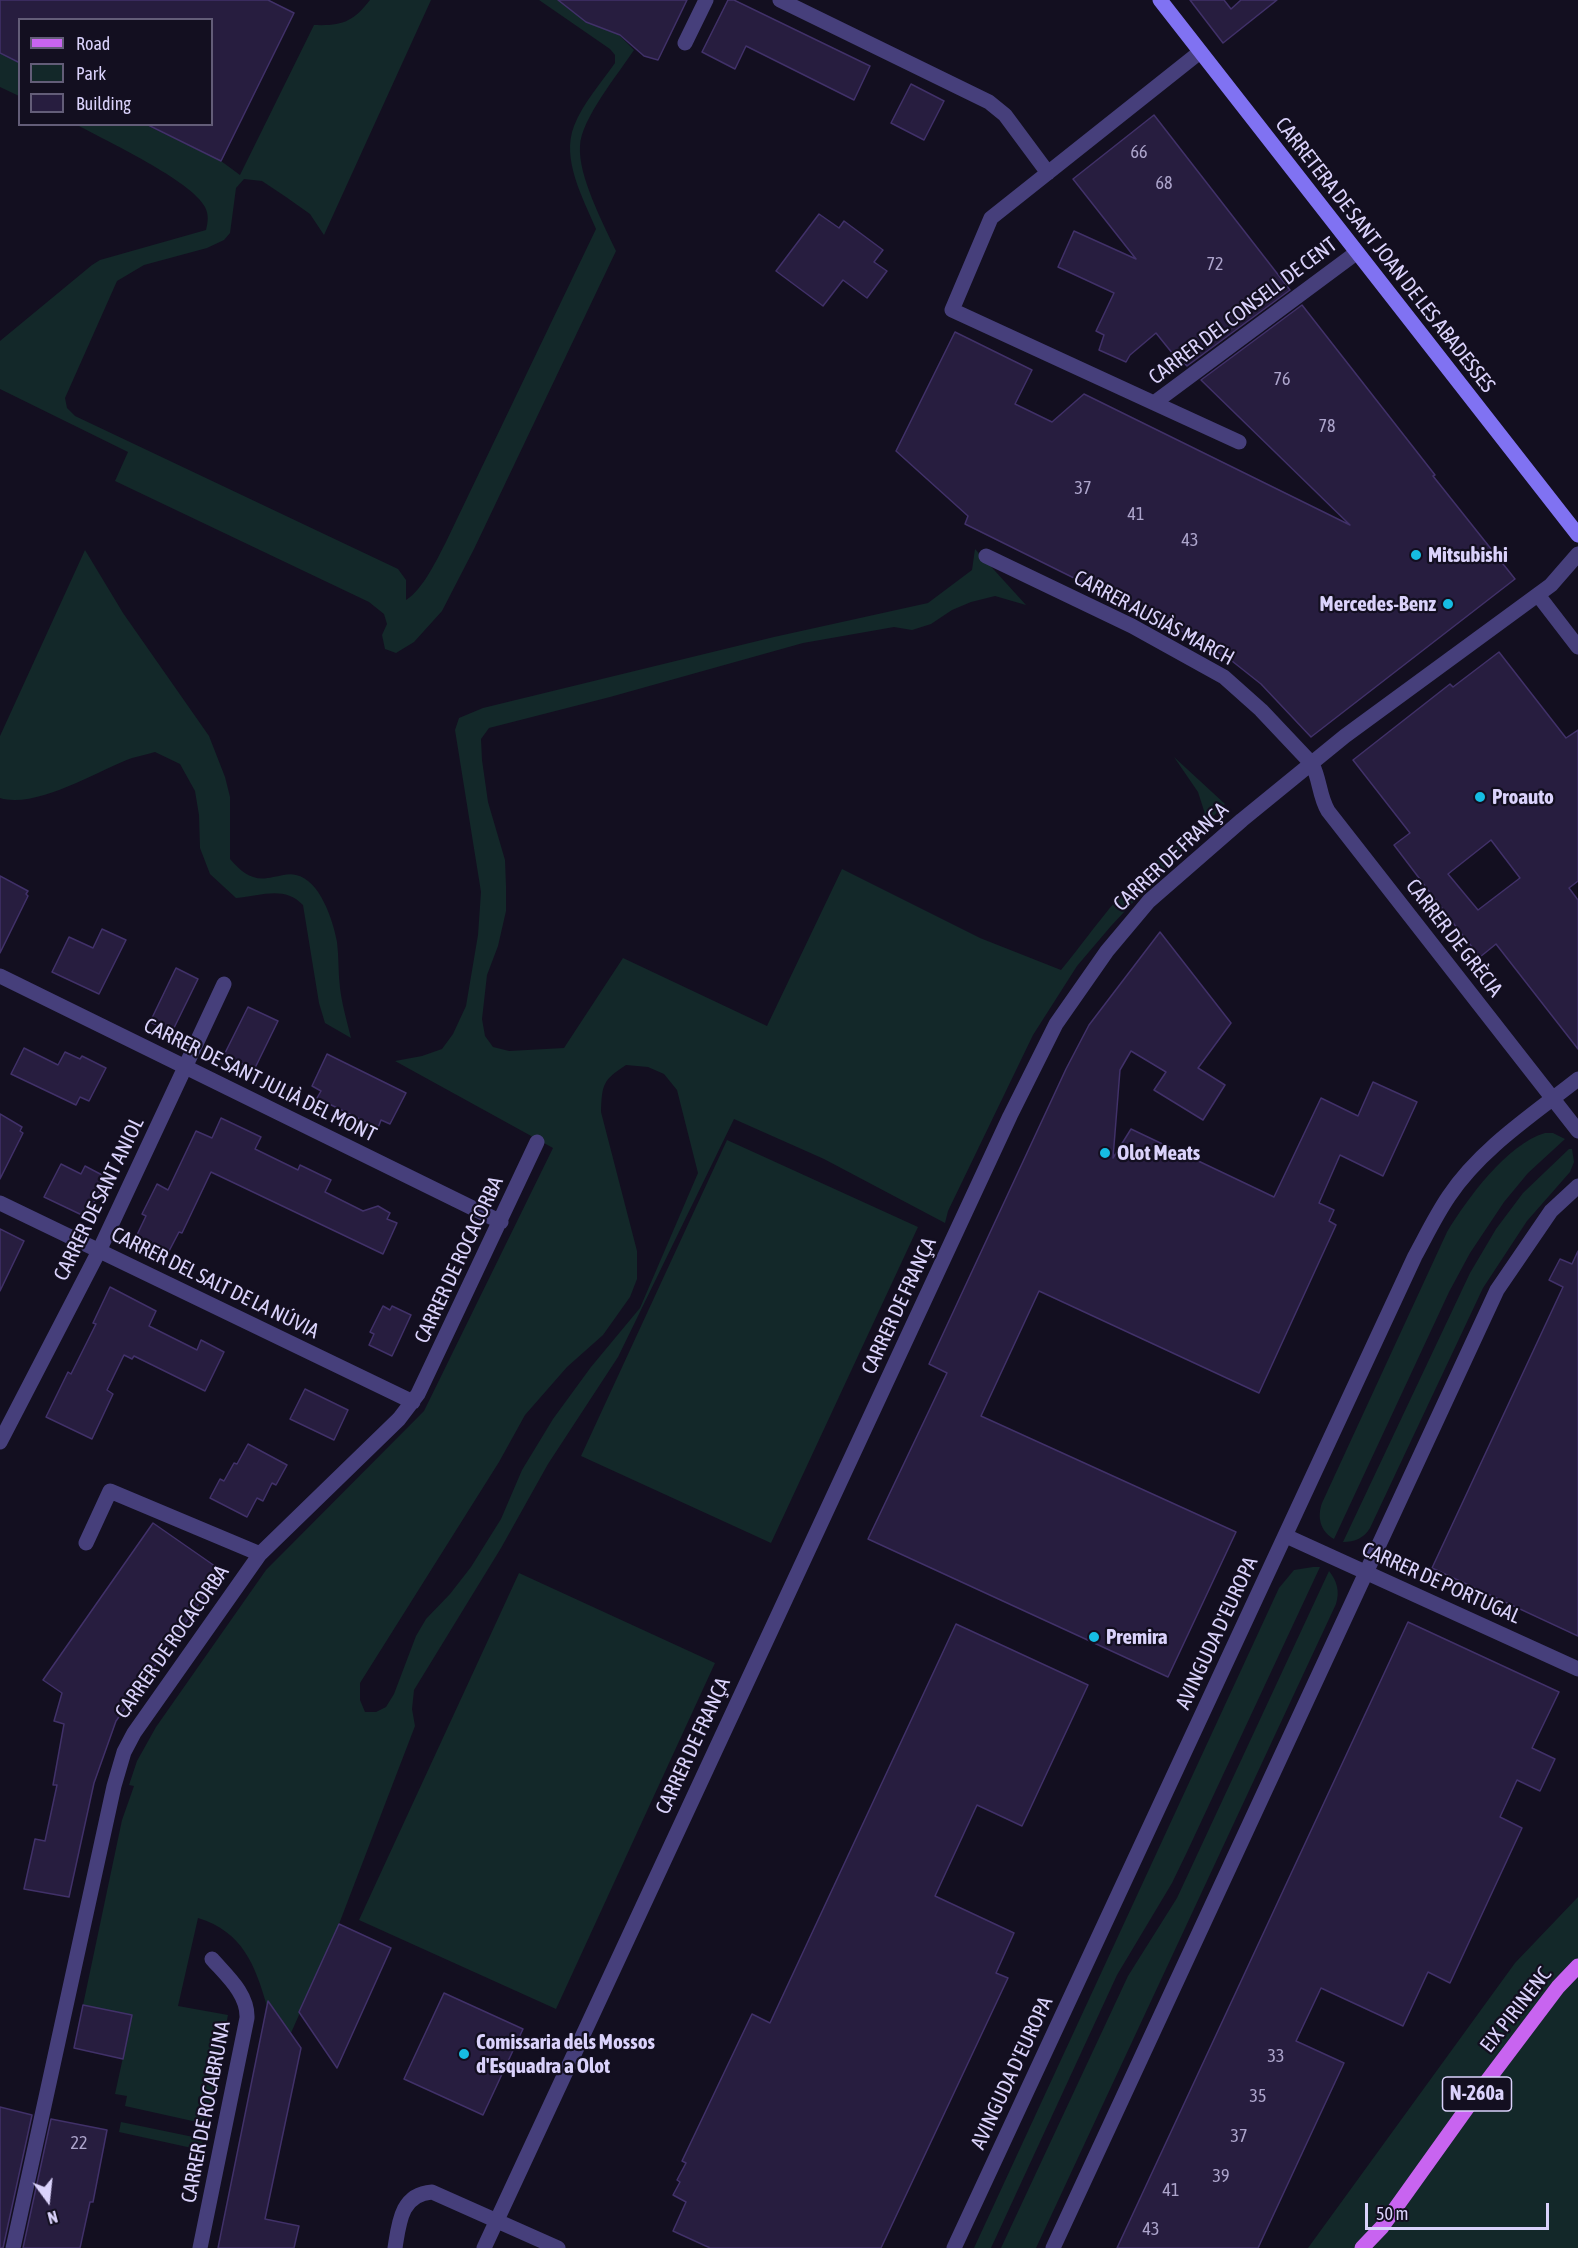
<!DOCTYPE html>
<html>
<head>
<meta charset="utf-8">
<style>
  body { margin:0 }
  #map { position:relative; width:1578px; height:2248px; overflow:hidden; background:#130f20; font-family:"Asap Condensed",sans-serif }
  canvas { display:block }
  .legend { position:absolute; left:18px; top:18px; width:195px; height:108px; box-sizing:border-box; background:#130f20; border:2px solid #635d78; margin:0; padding:8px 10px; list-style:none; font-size:18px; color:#dad2fb }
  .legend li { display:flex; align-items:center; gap:12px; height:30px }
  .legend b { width:30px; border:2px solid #635d78 }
  .north { position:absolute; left:18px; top:2170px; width:60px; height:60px; -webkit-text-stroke:4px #130f20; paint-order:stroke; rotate:165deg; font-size:16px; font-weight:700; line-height:24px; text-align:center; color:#dad2fb }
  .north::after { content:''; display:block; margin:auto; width:21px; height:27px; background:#dad2fb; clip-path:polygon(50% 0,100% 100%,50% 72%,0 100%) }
  .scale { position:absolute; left:1365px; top:2203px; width:184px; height:27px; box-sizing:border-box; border:3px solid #dad2fb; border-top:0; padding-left:8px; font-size:18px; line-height:21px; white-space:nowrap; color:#dad2fb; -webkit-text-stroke:4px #130f20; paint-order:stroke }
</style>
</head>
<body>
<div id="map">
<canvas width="1578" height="2248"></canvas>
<ul class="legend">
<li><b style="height:8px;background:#c864f0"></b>Road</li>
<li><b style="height:16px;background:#132829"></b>Park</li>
<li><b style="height:16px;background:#271d3f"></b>Building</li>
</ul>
<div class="north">N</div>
<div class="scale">50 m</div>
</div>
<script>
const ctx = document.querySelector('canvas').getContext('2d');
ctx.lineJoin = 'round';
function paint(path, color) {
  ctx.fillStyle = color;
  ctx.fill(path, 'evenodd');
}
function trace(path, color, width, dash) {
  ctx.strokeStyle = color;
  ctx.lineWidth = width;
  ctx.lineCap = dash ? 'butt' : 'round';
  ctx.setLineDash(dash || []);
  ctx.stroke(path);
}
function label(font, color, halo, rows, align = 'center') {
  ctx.font = font + ' "Asap Condensed",sans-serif';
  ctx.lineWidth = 4.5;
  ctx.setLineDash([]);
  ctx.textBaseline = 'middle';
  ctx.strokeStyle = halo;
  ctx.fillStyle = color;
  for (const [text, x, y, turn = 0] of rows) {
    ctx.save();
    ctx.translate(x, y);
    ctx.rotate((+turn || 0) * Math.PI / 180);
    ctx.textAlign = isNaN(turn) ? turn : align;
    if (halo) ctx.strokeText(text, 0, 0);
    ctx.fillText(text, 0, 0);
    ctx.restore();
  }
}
paint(new Path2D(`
  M 370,0 L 431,0 L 324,235 L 310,214 L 286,197 L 262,181 L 244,179 L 236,188 L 230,233 L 224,240 L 207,248 L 144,265 L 117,281 L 65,398 L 67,408 L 75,416 L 398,569 L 406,580 L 406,600 C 423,589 436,561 445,544 L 596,229 C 583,198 561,159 574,126 C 583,103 601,83 615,63 L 615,55 L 610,49 L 539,0 L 558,0 L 618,34 L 634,50 C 619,73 581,119 580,146 C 578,176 603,223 616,251 L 474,549 L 442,611 L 414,642 L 396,653 L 385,649 L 382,635 L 387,624 L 384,614 L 369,602 L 115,481 L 128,452 L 0,389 L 0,341 L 92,265 L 100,260 L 206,230 C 208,222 209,215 205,207 C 192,181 105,140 77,125 L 146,125 L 221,161 L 240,175 L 314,25 C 342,26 353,22 370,0 Z
  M 0,53 L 19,63 L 19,96 L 0,87 Z
  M 975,549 L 1026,605 L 995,596 L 971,602 L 952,610 L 931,624 L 912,630 L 894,627 L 803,643 L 610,697 L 489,728 L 481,739 L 482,760 L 488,802 L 505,860 L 506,886 L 506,911 L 498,946 L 487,975 L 482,1019 L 485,1036 L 493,1047 L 509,1051 L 564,1048 L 623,958 L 767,1026 L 842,869 L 980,938 L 1061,970 C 1090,935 1116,895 1151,865 C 1170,849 1192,838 1206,817 L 1198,792 L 1174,757 L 1225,804 L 1111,926 L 1077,966 L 1033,1035 L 948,1211 L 945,1223 L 824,1159 L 734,1119 L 618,1357 L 548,1464 L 501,1548 L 414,1690 L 412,1709 L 415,1726 L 339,1924 L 291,2033 L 269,2002 L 267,2006 C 255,1965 243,1932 198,1918 L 178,2006 L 228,2015 L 206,2124 L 125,2106 L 127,2096 L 115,2094 L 132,2016 L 83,2005 L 122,1820 L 134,1786 L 129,1785 L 137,1761 L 156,1727 L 266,1570 L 424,1411 L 553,1148 L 395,1061 L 422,1056 L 442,1049 L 453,1034 L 466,1006 L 478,935 L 481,892 L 455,730 L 459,718 L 483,708 L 774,637 L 928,603 L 972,570 ZM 626,1065 L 648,1067 L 664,1074 L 677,1090 L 698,1173 L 640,1308 L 591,1367 L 553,1419 L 522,1470 L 501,1519 L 471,1567 L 450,1594 L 426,1619 L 416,1636 L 394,1694 L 386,1707 L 376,1712 L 365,1712 L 360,1700 L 360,1683 L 499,1462 L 525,1415 L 567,1367 L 603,1335 L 630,1297 L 637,1279 L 637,1251 L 601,1112 C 602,1084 603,1080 626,1065 Z
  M 85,550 L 123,613 L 209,736 L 225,777 L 230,797 L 230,859 C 243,874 254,882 273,877 C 282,876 288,873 296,875 C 320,880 333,920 337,942 C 339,957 338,973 340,988 C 342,1005 347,1021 351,1038 L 325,1023 L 319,1003 L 303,905 C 284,885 261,896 236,898 L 210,874 L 200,848 L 199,815 L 195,791 L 180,764 L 155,752 C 148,754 140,756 132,758 C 97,771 37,809 0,798 L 0,736 Z
  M 1545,1133 L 1553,1133 L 1565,1139 L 1528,1173 L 1504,1202 L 1470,1253 L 1449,1292 L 1334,1539 C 1320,1531 1317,1517 1322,1503 L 1447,1232 C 1467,1199 1507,1144 1545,1133 Z
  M 727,1140 L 918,1227 L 771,1543 L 581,1456 Z
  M 1569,1149 L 1572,1149 L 1574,1162 L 1570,1172 L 1527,1221 L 1483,1288 L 1370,1528 C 1364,1538 1355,1542 1343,1542 L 1470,1273 L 1496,1229 L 1523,1193 Z
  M 1313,1567 L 1320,1567 L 1187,1852 L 1172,1883 L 1117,1975 L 991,2248 L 974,2248 L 1279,1588 L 1294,1570 Z
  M 1329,1571 C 1337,1581 1340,1591 1336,1604 L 1036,2248 L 1001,2248 L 1128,1976 L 1177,1898 Z
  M 519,1573 L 715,1663 L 556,2009 L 359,1920 Z
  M 1578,1897 L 1578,2248 L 1308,2248 L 1515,1963 Z
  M 121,2122 L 203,2139 L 201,2150 L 119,2132 Z`), '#132829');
const building = new Path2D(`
  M 0,0 L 268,0 L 294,13 L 221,161 L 146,124 L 212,124 L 212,20 L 20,20 L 20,63 L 0,53 Z
  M 558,0 L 687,0 L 658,60 L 644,56 L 620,35 L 586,22 Z
  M 728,0 L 734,0 L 870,66 L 854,100 L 746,46 L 735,69 L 702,52 Z
  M 1190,0 L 1224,0 L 1231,9 L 1241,0 L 1277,0 L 1223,43 Z
  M 911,84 L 944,101 L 924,140 L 891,123 Z
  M 1154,115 L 1290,290 L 1187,366 L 1183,362 L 1181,364 L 1156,333 L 1130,355 L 1126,362 L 1099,350 L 1104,335 L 1096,331 L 1114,293 L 1058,267 L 1074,231 L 1136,259 L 1073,179 Z
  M 819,214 L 839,228 L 844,221 L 883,250 L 874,262 L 887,271 L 867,298 L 843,280 L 823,306 L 776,271 Z
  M 1302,305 L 1435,475 L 1433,476 L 1515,579 L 1311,737 L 1261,684 L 1232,661 L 1199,640 L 965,524 L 968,516 L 896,451 L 955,332 L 1032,370 L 1015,404 L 1052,422 L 1084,394 L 1350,525 L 1201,380 Z
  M 1499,652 L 1566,738 L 1578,730 L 1578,881 L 1569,888 L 1578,900 L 1578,1049 L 1496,944 L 1480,957 L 1457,928 L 1394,845 L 1410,833 L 1353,760 L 1450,684 L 1453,687 ZM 1491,840 L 1520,878 L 1478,910 L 1448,874 Z
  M 0,876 L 28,891 L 26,894 L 28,896 L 0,953 Z
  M 102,929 L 126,940 L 99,994 L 52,972 L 69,937 L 93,948 Z
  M 1160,932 L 1231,1023 L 1198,1068 L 1225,1085 L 1203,1120 L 1154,1090 L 1166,1072 L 1131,1051 L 1120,1070 L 1113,1158 L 1131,1129 L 1274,1197 L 1321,1098 L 1358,1116 L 1373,1082 L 1417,1102 L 1383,1176 L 1340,1155 L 1319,1203 L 1334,1210 L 1329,1221 L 1336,1225 L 1259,1393 L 1039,1291 L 981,1416 L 1236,1532 L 1168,1677 L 868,1539 L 947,1373 L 929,1364 L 1066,1069 L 1089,1025 Z
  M 176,968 L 198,979 L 172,1032 L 150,1022 Z
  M 248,1007 L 278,1021 L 254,1070 L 224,1055 Z
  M 24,1048 L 58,1065 L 65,1052 L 80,1059 L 82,1056 L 106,1068 L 89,1101 L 80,1097 L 76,1105 L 11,1074 Z
  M 327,1054 L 406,1093 L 390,1124 L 381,1120 L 378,1128 L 317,1098 L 321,1091 L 312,1086 Z
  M 0,1114 L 22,1127 L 20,1131 L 23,1133 L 0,1179 Z
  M 221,1118 L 261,1137 L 255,1149 L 298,1170 L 300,1165 L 331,1180 L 325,1192 L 363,1211 L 378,1206 L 390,1213 L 387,1219 L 397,1223 L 383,1254 L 211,1172 L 182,1233 L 179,1232 L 167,1255 L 135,1239 L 146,1216 L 142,1214 L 157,1184 L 168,1190 L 196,1131 L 212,1138 Z
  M 61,1164 L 81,1174 L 85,1166 L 104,1176 L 100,1183 L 103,1184 L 91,1208 L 88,1207 L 84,1216 L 44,1197 Z
  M 0,1229 L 24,1241 L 0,1291 Z
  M 1578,1251 L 1578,1636 L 1432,1568 L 1563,1287 L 1549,1280 L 1560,1259 L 1572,1264 Z
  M 110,1287 L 156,1311 L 149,1326 L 197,1350 L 201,1340 L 224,1352 L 205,1391 L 134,1356 L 132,1359 L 124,1355 L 107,1390 L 113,1394 L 92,1439 L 46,1417 L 68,1372 L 71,1374 L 96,1324 L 93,1323 Z
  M 383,1306 L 390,1310 L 392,1306 L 411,1315 L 392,1356 L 369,1345 L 374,1334 L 370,1332 Z
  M 305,1389 L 348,1410 L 334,1440 L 290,1419 Z
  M 248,1444 L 287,1465 L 276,1485 L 272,1483 L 263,1501 L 257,1498 L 247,1517 L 210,1498 L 220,1479 L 224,1481 L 234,1463 L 237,1464 Z
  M 153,1523 L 222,1571 L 116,1721 L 94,1783 L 69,1897 L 24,1889 L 35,1839 L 45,1841 L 57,1785 L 53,1785 L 64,1724 L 54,1721 L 62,1693 L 43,1680 Z
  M 1408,1622 L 1559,1692 L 1532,1748 L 1555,1759 L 1540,1791 L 1517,1780 L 1500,1817 L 1522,1828 L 1450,1983 L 1428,1972 L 1403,2026 L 1321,1988 L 1296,2041 L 1344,2063 L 1258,2248 L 1117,2248 Z
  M 956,1624 L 1088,1685 L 1022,1826 L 977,1805 L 935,1896 L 1014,1933 L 996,1973 L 1008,1978 L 881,2248 L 710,2248 L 673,2231 L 686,2202 L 673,2195 L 680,2182 L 677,2180 L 686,2163 L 682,2161 L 752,2014 L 770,2023 Z
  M 339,1924 L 391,1948 L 337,2068 L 299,2012 Z
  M 444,1993 L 523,2029 L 483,2115 L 404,2079 Z
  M 268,2001 L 301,2048 L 265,2219 L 299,2226 L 294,2248 L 218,2248 Z
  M 83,2005 L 132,2015 L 123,2059 L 74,2048 Z
  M 0,2107 L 32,2115 L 3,2248 L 0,2248 Z
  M 51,2119 L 107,2130 L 93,2202 L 90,2202 L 80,2248 L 23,2248 Z`);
paint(building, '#271d3f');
trace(building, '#413169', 1.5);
trace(new Path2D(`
  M 780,0 L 989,102 L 1005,115 L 1048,173
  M 685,43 L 706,0
  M 1200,52 L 991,218 L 952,310 L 1154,403 L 1356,253
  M 1154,403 L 1239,442
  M 986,556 L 1132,626 L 1224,677 L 1261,710 L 1312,764 C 1320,779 1319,796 1328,811 L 1578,1131
  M 1538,595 L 1578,647
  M 0,976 L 501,1222
  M 0,1203 L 413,1402
  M 0,1442 L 99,1251 L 224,984
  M 1286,1536 L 1578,1669
  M 86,1543 L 110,1491 L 260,1554
  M 13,2248 L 114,1786 L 124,1752 L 134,1733 L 260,1554 L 399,1419 L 418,1394 L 537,1142
  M 200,2248 L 247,2018 C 248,1994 227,1976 212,1959
  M 395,2248 C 399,2223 401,2194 432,2192 L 558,2248
  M 484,2248 L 1010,1116 L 1056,1024 L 1107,951 L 1149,901 L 1242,820 L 1345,736 L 1551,585 L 1578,554
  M 954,2248 L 1415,1256 C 1426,1236 1436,1215 1449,1196 C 1481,1148 1534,1114 1578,1079
  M 1053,2248 L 1497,1290 L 1551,1211 L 1578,1186`), '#463f7b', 15);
trace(new Path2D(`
  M 1160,0 L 1578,535`), '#8072f2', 15);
trace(new Path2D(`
  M 1362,2248 L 1382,2227 L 1475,2097 L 1558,1987 L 1578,1966`), '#c864f0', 15);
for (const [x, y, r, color] of [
  [1416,555,6,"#16bde3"],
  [1448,604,6,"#16bde3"],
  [1480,797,6,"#16bde3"],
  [1105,1153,6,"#16bde3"],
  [1094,1637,6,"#16bde3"],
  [464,2054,6,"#16bde3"]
]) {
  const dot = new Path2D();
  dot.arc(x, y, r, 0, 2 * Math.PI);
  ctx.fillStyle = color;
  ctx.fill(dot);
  trace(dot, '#130f20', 2);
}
label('18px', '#ada5cc', null, [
  ["66",1139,152],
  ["68",1164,183],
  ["72",1215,264],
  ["76",1282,379],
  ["78",1327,426],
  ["37",1083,488],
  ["41",1136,514],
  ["43",1190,540],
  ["33",1276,2056],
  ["35",1258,2096],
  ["37",1239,2136],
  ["22",79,2143],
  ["39",1221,2176],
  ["41",1171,2190],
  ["43",1151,2229]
]);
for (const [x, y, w] of [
  [1477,2094,69]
]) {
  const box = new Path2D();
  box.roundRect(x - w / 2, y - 17, w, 34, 4.5);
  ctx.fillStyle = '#130f20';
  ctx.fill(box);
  trace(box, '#dad2fb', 1.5);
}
label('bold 20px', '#dad2fb', null, [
  ["N-260a",1477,2094]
]);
label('21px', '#dad2fb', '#130f20', [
  ["CARRETERA DE SANT JOAN DE LES ABADESSES",1385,255,52],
  ["CARRER DEL CONSELL DE CENT",1243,311,-37],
  ["CARRER AUSIÀS MARCH",1154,618,28],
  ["CARRER DE FRANÇA",1171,857,-43],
  ["CARRER DE GRÈCIA",1454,938,52],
  ["CARRER DE SANT JULIÀ DEL MONT",260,1080,26],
  ["CARRER DE SANT ANIOL",99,1199,-64],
  ["CARRER DE ROCACORBA",459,1260,-65],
  ["CARRER DEL SALT DE LA NÚVIA",215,1283,26],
  ["CARRER DE FRANÇA",899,1306,-65],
  ["CARRER DE PORTUGAL",1441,1583,24],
  ["AVINGUDA D'EUROPA",1217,1633,-65],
  ["CARRER DE ROCACORBA",172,1642,-55],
  ["CARRER DE FRANÇA",693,1746,-65],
  ["EIX PIRINENC",1516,2010,-52],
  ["AVINGUDA D'EUROPA",1012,2073,-65],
  ["CARRER DE ROCABRUNA",206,2112,-79]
]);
label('bold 21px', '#dad2fb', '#130f20', [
  ["Mitsubishi",1428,555],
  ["Mercedes-Benz",1436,604,"right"],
  ["Proauto",1492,797],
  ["Olot Meats",1117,1153],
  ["Premira",1106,1637],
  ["Comissaria dels Mossos",476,2042],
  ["d'Esquadra a Olot",476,2066]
], 'left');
</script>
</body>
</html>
